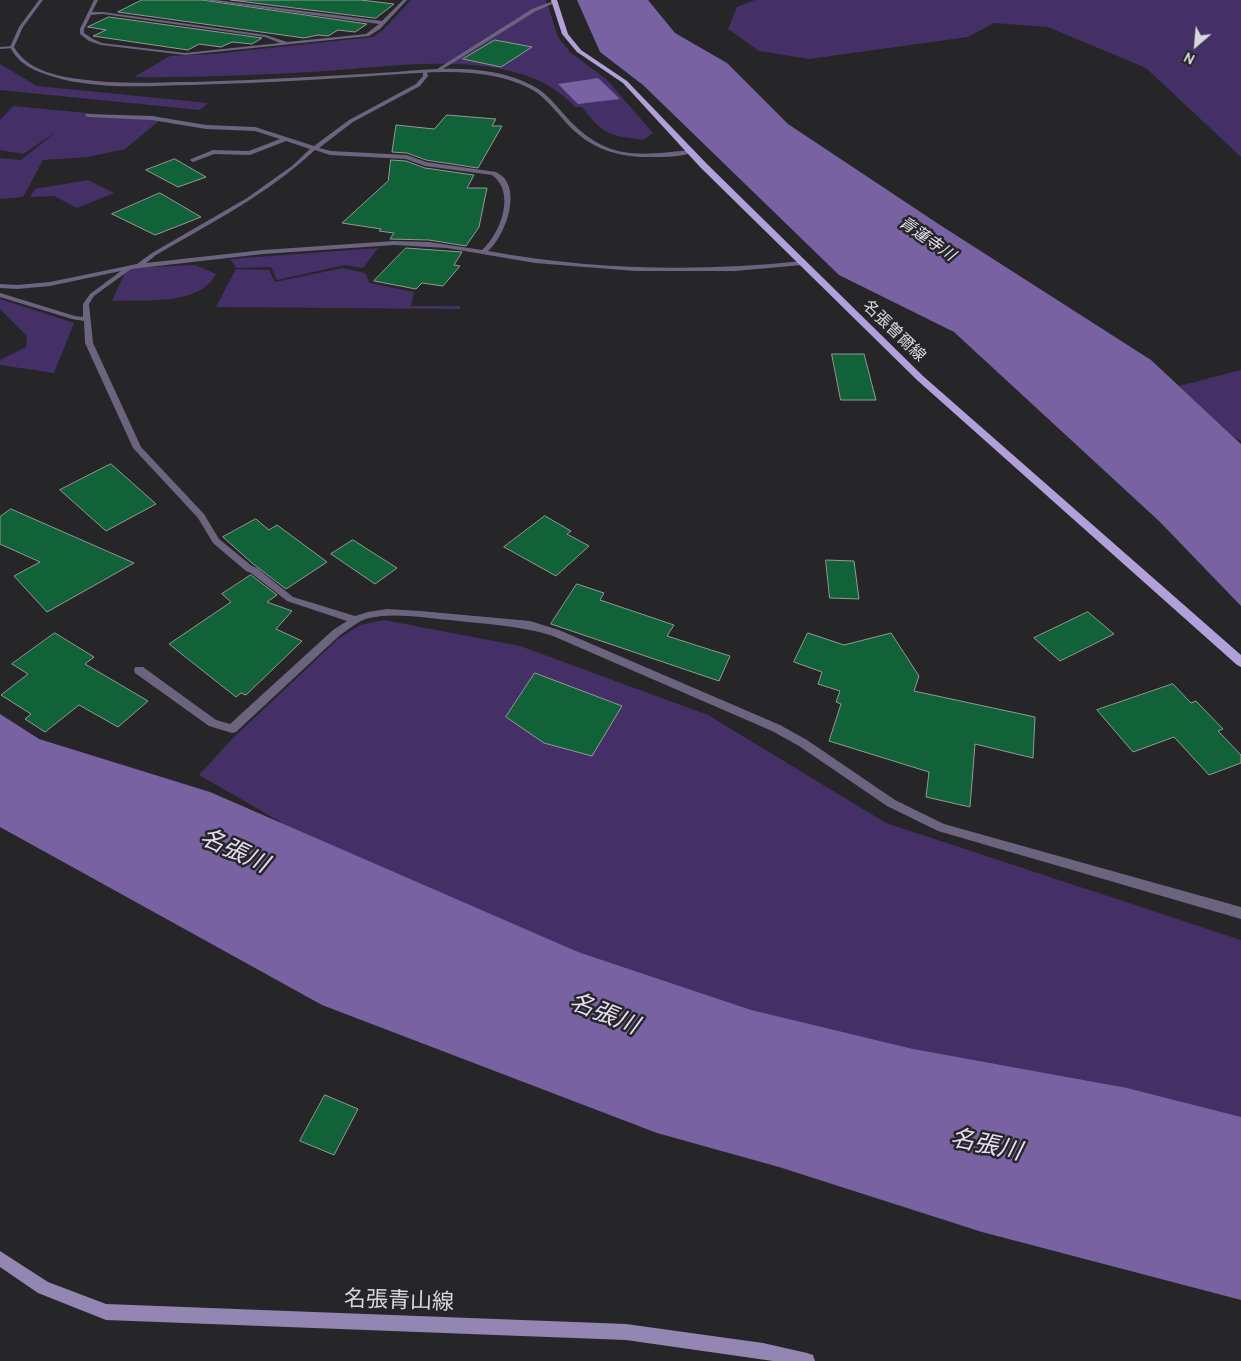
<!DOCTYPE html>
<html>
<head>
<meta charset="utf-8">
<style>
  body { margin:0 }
  #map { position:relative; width:1241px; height:1361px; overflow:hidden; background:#262528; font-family:Cabin,sans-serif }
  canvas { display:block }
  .north { position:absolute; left:1171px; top:20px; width:50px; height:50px; -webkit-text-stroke:4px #262528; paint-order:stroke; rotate:207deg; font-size:14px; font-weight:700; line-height:20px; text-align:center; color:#d8d7d9 }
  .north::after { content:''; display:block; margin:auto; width:18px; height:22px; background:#d8d7d9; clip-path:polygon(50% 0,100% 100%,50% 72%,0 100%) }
</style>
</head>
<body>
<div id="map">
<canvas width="1241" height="1361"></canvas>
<div class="north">N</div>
</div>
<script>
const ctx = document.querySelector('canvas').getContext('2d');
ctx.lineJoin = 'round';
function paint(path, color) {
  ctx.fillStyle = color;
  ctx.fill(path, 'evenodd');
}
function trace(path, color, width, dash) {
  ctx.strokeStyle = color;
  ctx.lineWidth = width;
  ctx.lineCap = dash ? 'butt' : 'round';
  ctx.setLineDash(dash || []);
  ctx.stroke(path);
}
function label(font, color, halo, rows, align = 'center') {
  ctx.font = font + ' Cabin,"Noto Sans JP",sans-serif';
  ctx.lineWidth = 5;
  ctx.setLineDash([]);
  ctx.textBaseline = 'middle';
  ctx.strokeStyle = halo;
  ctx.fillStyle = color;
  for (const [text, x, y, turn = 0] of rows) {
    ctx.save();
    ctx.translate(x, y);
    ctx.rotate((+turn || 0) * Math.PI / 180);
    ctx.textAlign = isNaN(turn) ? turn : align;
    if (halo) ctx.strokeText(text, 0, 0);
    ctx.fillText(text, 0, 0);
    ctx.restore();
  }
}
paint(new Path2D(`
  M 411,0 L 546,0 L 558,37 L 570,52 L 606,79 L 653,133 L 643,140 C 609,135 603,135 582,107 L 575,107 C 518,43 389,68 312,72 C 253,75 193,78 134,77 L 170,56 L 213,54 L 373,37 L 384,29 Z
  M 755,0 L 1241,0 L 1241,157 L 1146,68 L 1048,27 L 994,23 L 968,37 L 809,59 L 759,51 L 728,29 L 737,7 Z
  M 0,64 L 37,86 L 208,103 L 200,110 L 0,90 Z
  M 13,106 L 160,120 L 125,149 L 88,157 L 43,160 L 23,197 L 0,199 L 0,158 L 21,160 L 56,132 L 23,154 L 0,150 L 0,120 Z
  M 88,180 L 114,193 L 77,208 L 54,196 L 30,197 L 35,189 Z
  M 378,248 L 363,268 L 345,265 L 277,280 L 271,267 L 236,268 L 230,259 Z
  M 195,265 L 216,274 C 198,307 145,299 112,301 L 127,268 Z
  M 343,268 L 365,273 L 370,283 L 414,292 L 411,306 L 460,306 L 460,309 L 216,307 L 236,269 L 269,270 L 275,282 Z
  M 0,299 L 74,323 L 54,373 L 0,365 L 0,360 L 26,347 L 27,336 L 0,309 Z
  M 1241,370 L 1241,441 L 1233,436 L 1179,386 Z
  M 384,620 L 520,646 L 708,715 L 886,823 L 1241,940 L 1241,1172 L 548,976 L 199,775 L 232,739 L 338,639 L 360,625 Z`), '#443067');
paint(new Path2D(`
  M 577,0 L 648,0 L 675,33 L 727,63 L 788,124 L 940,225 L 1151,360 L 1241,444 L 1241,606 L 1160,522 L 954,332 L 839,275 L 643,85 L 600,52 Z
  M 598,78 L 620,99 L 578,104 L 558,84 Z
  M 0,714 L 39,739 L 210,792 L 578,952 L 751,1010 L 913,1049 L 1127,1088 L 1241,1117 L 1241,1300 L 982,1232 L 779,1167 L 657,1133 L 322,1005 L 0,827 Z`), '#7862a2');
const building = new Path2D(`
  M 142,0 L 202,0 L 367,24 L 355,32 L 338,30 L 328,36 L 318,35 L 304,38 L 118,12 Z
  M 231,0 L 361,0 L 394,4 L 376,18 Z
  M 109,17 L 262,38 L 252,44 L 232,42 L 221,47 L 199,44 L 188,50 L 93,36 L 106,30 L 88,27 Z
  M 495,40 L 532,47 L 501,67 L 463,59 Z
  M 447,115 L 496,119 L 492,126 L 502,126 L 478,168 L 426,160 L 407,153 L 392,152 L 396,125 L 434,129 Z
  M 175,159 L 206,177 L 178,187 L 146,170 Z
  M 391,160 L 406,161 L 425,168 L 474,175 L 467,188 L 487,188 L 479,227 L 466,246 L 429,240 L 390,239 L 394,233 L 379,231 L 381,229 L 342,223 L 388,181 Z
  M 160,193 L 201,217 L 155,235 L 112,214 Z
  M 406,248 L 462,252 L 454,265 L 460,266 L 443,286 L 422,283 L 416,289 L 374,281 Z
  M 832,354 L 864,354 L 876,400 L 841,400 Z
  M 111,464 L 156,504 L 106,531 L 60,490 Z
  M 11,509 L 134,563 L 47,612 L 14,576 L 40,562 L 0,544 L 0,517 Z
  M 545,516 L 571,531 L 567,534 L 589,546 L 556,576 L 504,547 Z
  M 256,519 L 269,530 L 277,525 L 327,562 L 286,589 L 252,563 L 223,537 Z
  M 353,540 L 397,568 L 375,584 L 331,554 Z
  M 826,560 L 854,561 L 859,599 L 830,598 Z
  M 251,575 L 277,595 L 267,602 L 292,611 L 276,629 L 302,641 L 246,695 L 241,693 L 236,697 L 169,644 L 231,602 L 222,594 Z
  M 577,584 L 604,593 L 600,600 L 674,625 L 667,636 L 730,656 L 719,681 L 551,624 Z
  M 1088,612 L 1114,634 L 1060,661 L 1034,638 Z
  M 55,633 L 94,657 L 85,664 L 148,701 L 118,727 L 79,705 L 45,732 L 25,719 L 31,714 L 1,695 L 28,674 L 12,664 Z
  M 808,633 L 844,645 L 891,633 L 919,676 L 914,691 L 1035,717 L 1033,758 L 975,744 L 970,807 L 926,797 L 929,772 L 829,741 L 841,704 L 836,702 L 840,691 L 818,684 L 822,672 L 794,662 Z
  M 535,673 L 622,706 L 592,756 L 544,743 L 506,717 Z
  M 1173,684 L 1191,703 L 1196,701 L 1223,729 L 1218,731 L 1241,755 L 1241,763 L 1209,775 L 1174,737 L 1133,752 L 1097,710 Z
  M 325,1095 L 358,1109 L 334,1155 L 300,1141 Z`);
paint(building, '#116139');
trace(building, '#959896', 1);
paint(new Path2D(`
  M 94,0 L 98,0 L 92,12 L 103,12 L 266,35 L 287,42 L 366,34 L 379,24 L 204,0 L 216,0 L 382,21 L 403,0 L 407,0 L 380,29 L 369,36 L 185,55 L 101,45 L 89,41 L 80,34 L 80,29 ZM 103,14 L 265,37 L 280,43 L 185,53 L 102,43 L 93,39 L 84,33 L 84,29 L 91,15 Z
  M 553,1 L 557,2 L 536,11 L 438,72 L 434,71 L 532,9 Z
  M 14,46 L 14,48 L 0,49 L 0,47 Z
  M 425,70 L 427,71 L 428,76 L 420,86 L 353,122 L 319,148 L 331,151 L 407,155 L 426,162 L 496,172 C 499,174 503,176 505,179 C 519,198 504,237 488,251 C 592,270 698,272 802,261 L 805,263 L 802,265 L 735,271 L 635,271 L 535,263 L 447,248 L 394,245 L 263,254 L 131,269 L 94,296 L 89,304 L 93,343 L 141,447 L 204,514 L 219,539 L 252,566 L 257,568 L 293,597 L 355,616 L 368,612 L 387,609 L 420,611 L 530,621 L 559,630 L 780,725 L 807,740 L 895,800 L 944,824 L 1241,907 L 1241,919 L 938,831 L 887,806 L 799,746 L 772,731 L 553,636 C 519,625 484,624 450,620 C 424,618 395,612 369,618 C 358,621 349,629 339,636 L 236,732 L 232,733 L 209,726 L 135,673 L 134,670 L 135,667 L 143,667 L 216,720 L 230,724 L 333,630 L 347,621 L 287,601 L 251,573 L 246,571 L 213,543 L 198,518 L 133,448 L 85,343 L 84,321 L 72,319 L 0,297 L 0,293 L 75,316 L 83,317 L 83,304 L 90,294 L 121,271 L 50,286 L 17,289 L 0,288 L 0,284 L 17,285 L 50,282 L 137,264 L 152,253 L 247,198 L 292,166 L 310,149 L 286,141 L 250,155 L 214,154 L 193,162 L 190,160 L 191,159 L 213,150 L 249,151 L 280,139 L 255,131 L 206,129 L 152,120 L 88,117 L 85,115 L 86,114 L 152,116 L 206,125 L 255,127 L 314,146 L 349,120 L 416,84 L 423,76 L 423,71 ZM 315,150 L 330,155 L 406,159 L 425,166 L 492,175 C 516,192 501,233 482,250 L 429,242 L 394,241 L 263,250 L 146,263 L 156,255 C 211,223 268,194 315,150 Z`), '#6c637f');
paint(new Path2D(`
  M 39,0 L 43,0 L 23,27 L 14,47 C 27,70 56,76 79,79 C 117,85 155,82 192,82 C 261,80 328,76 396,72 C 442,68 491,64 533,86 C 549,94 559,110 571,122 C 609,161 641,155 690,150 L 693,152 C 683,157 664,157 652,157 C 615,158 586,147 562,118 C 552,107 543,95 529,88 C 494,71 456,71 418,73 C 342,78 267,83 191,85 C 140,86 85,91 37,71 C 25,66 16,59 10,47 L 19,27 Z`), '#6c637f');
paint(new Path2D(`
  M 0,1251 L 48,1282 L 106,1304 L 626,1324 L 763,1343 L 807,1353 L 813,1355 L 815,1361 L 773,1361 L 626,1340 L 106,1320 L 38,1293 L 0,1267 Z`), '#9486b3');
paint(new Path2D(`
  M 551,0 L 557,0 L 568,34 L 581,50 L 627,81 L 707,164 L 923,376 L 1241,655 L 1241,667 L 1237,665 L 917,380 L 701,168 L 623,83 L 577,52 L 562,34 Z`), '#b2a0da');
label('italic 16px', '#e3def1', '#262528', [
  ["青蓮寺川",927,239,35]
]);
label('16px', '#d8d7d9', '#262528', [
  ["名張曽爾線",894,331,44]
]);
label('22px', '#d8d7d9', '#262528', [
  ["名張青山線",399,1301,2]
]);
label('italic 24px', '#e3def1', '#262528', [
  ["名張川",234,851,25],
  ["名張川",604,1014,22],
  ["名張川",986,1145,12]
]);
</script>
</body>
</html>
